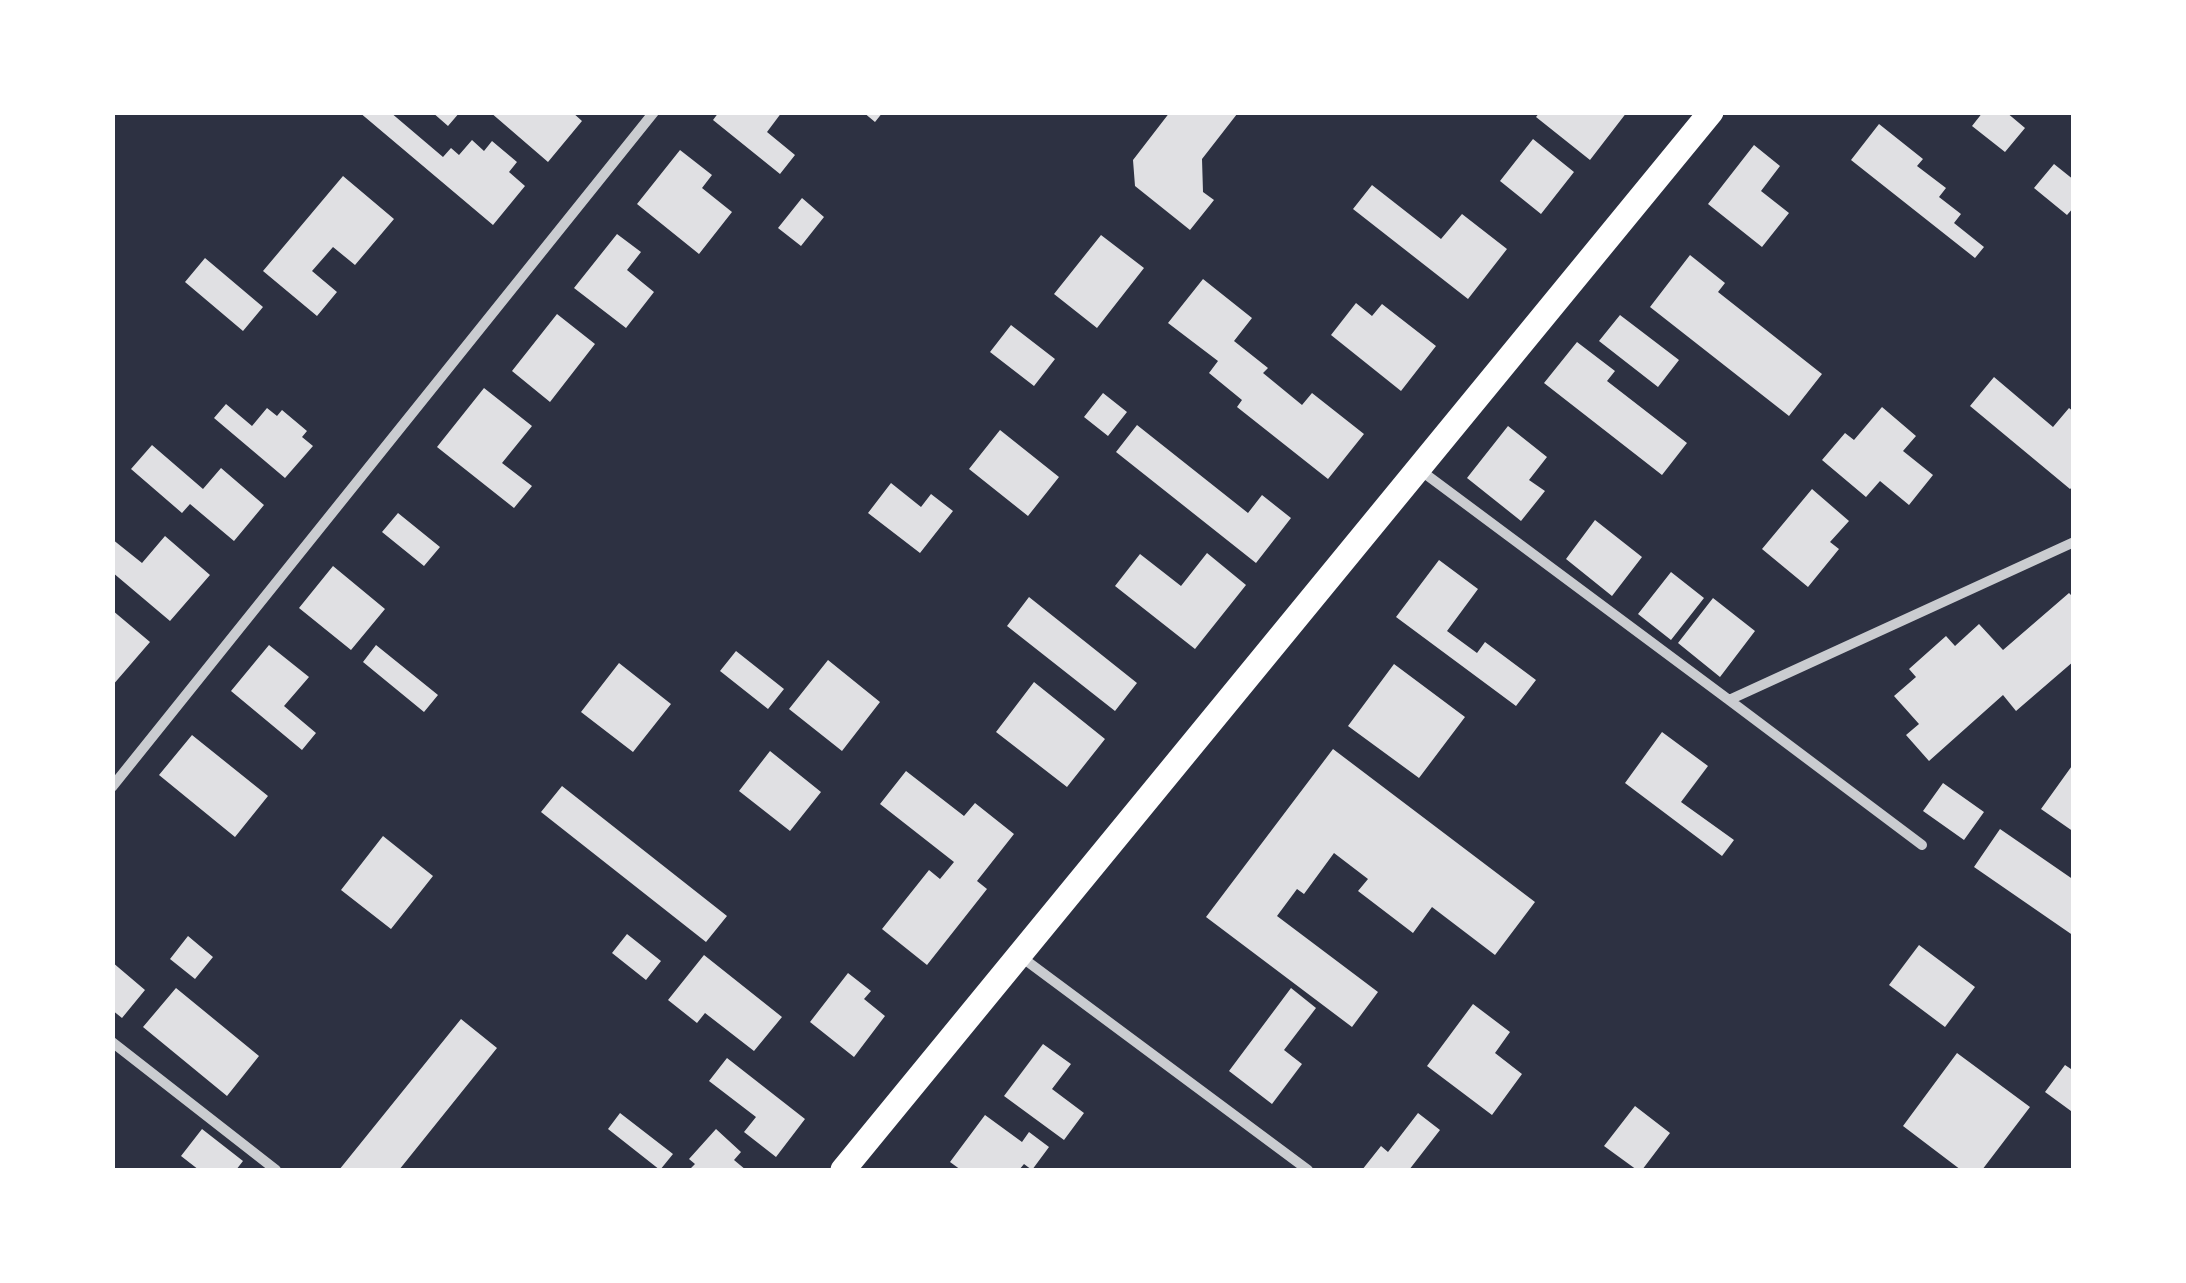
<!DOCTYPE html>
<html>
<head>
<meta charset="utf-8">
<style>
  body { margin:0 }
  #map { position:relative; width:2186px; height:1283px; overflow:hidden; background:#2d3142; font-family:Quicksand,sans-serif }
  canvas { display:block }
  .frame { position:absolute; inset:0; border:115px solid #fff; pointer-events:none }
</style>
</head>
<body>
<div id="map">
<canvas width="2186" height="1283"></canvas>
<div class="frame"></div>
</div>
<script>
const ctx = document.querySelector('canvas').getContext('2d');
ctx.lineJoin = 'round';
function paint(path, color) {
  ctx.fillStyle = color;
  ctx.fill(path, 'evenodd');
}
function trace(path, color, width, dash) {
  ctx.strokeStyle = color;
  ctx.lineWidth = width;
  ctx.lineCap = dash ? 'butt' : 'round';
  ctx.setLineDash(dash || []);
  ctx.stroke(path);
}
paint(new Path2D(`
  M 359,112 L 390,112 L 443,157 L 451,148 L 459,155 L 472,140 L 484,151 L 492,141 L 517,162 L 509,172 L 525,186 L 493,225 Z
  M 432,112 L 460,112 L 448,126 Z
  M 490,112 L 572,112 L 582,121 L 548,162 Z
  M 719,112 L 782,112 L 767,132 L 795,155 L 780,174 L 713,120 Z
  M 863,112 L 883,112 L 875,122 Z
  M 1170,112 L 1234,112 L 1237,114 L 1202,159 L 1203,192 L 1214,200 L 1190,230 L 1135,186 L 1133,160 Z
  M 1540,112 L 1627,112 L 1590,160 L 1536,117 Z
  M 1983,112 L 2006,112 L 2025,128 L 2005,152 L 1972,126 Z
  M 1879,124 L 1923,159 L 1917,166 L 1946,188 L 1939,197 L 1961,214 L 1954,223 L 1984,247 L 1975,258 L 1851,160 Z
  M 1533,139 L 1574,172 L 1541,214 L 1500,181 Z
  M 1754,145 L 1780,166 L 1761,191 L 1789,213 L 1762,247 L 1708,204 Z
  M 680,150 L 712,175 L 702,188 L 732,212 L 699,254 L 637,204 Z
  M 2054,164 L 2074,180 L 2074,207 L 2067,215 L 2034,188 Z
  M 343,176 L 394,219 L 355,265 L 333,247 L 312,271 L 337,292 L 317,316 L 263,271 Z
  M 1372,185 L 1441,239 L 1462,214 L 1507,249 L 1468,299 L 1353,209 Z
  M 802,198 L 824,217 L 801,246 L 778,228 Z
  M 617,234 L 641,252 L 627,270 L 654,292 L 626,328 L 574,288 Z
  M 1101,235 L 1144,268 L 1097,328 L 1054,294 Z
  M 1690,255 L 1725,283 L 1718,292 L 1822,374 L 1789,416 L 1650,307 Z
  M 205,258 L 263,307 L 243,331 L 185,282 Z
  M 1203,279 L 1252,318 L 1234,341 L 1268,368 L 1263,373 L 1302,405 L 1312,393 L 1364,434 L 1328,479 L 1237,407 L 1242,400 L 1209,373 L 1218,361 L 1168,323 Z
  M 1356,303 L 1372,316 L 1382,304 L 1436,346 L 1401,391 L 1331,335 Z
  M 557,314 L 595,344 L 550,402 L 512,371 Z
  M 1620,315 L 1679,360 L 1658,387 L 1599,341 Z
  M 1011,325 L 1055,359 L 1034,386 L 990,352 Z
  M 1577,342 L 1615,371 L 1607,381 L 1687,443 L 1662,475 L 1544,383 Z
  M 1994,377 L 2053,427 L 2069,408 L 2074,412 L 2074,486 L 2070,489 L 1970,406 Z
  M 484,388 L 532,426 L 502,463 L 532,486 L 514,508 L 437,447 Z
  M 1103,393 L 1127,412 L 1108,436 L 1084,417 Z
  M 226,404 L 252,426 L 267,408 L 277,416 L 282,410 L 307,431 L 302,437 L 313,446 L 285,478 L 214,418 Z
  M 1882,407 L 1916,436 L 1903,451 L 1933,475 L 1909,505 L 1880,481 L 1866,497 L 1822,460 L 1845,433 L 1854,440 Z
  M 1137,425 L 1248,513 L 1262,495 L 1291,518 L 1256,563 L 1116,452 Z
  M 1508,426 L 1547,457 L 1529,480 L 1545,491 L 1521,521 L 1467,478 Z
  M 1000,430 L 1059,477 L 1028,516 L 969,469 Z
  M 152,445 L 203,489 L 221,468 L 264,505 L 234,541 L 190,504 L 182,513 L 131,469 Z
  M 891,483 L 921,507 L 931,494 L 953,511 L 920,553 L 868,513 Z
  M 1812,489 L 1849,521 L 1830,542 L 1839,549 L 1808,587 L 1762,549 Z
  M 398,513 L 440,547 L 424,566 L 382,532 Z
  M 1595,520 L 1642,557 L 1612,596 L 1566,559 Z
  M 165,536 L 210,575 L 170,621 L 112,572 L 112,539 L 142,563 Z
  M 1207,553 L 1246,585 L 1195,649 L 1115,586 L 1140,554 L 1181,586 Z
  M 1439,560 L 1478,589 L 1447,631 L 1477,653 L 1485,642 L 1536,680 L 1516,706 L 1396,617 Z
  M 333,566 L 385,609 L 351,650 L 299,608 Z
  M 1671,572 L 1704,598 L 1671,640 L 1638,614 Z
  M 2069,593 L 2074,598 L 2074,661 L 2016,711 L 2003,695 L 1929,761 L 1906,735 L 1919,724 L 1894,696 L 1916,677 L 1909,669 L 1946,636 L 1955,646 L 1979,624 L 2003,650 Z
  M 1029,597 L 1137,683 L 1115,711 L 1007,626 Z
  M 1713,598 L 1755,631 L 1720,677 L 1678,643 Z
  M 112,610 L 150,642 L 112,686 Z
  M 269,645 L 309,677 L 284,706 L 316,733 L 302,750 L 231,691 Z
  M 376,645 L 438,695 L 424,712 L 363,662 Z
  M 736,651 L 784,689 L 768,709 L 720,671 Z
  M 828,660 L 880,702 L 842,751 L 789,709 Z
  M 619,663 L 671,704 L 633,752 L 581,712 Z
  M 1394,664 L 1465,717 L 1419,778 L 1348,726 Z
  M 1034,682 L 1105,739 L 1067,787 L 996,732 Z
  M 1662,732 L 1708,766 L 1681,802 L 1734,840 L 1722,856 L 1625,783 Z
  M 192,735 L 268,796 L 235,837 L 159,775 Z
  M 1333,749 L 1535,902 L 1495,955 L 1432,907 L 1413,933 L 1358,891 L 1368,879 L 1334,853 L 1304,894 L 1297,889 L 1277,916 L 1378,992 L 1352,1027 L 1206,917 Z
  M 770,751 L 821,792 L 790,831 L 739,791 Z
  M 2074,763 L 2074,832 L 2041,809 Z
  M 906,771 L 964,816 L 975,803 L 1014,834 L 977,881 L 987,889 L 927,965 L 882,929 L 929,870 L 940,879 L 954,862 L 880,804 Z
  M 1943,783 L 1984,812 L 1964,840 L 1923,811 Z
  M 562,786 L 727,916 L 706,942 L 541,812 Z
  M 2000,829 L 2074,880 L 2074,936 L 1974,867 Z
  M 383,836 L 433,876 L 391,929 L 341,890 Z
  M 627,934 L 661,961 L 646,980 L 612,953 Z
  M 188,936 L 213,957 L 195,979 L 170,959 Z
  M 1919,945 L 1975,987 L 1945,1027 L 1889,985 Z
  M 704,955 L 782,1017 L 754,1051 L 705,1013 L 697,1023 L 668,1000 Z
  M 112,962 L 145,990 L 122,1018 L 112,1010 Z
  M 848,973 L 871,991 L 864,999 L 885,1016 L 854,1057 L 810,1022 Z
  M 176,988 L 259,1056 L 227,1096 L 143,1027 Z
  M 1291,988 L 1316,1008 L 1284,1050 L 1302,1064 L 1272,1104 L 1229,1071 Z
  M 1473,1004 L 1510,1032 L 1495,1053 L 1522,1074 L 1492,1115 L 1427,1066 Z
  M 461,1019 L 497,1048 L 399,1170 L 339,1170 Z
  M 1043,1044 L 1071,1064 L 1052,1089 L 1084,1113 L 1064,1140 L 1004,1096 Z
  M 1957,1053 L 2030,1107 L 1982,1170 L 1961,1170 L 1903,1126 Z
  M 727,1058 L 805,1119 L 776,1157 L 744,1132 L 756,1117 L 709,1081 Z
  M 2065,1065 L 2074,1071 L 2074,1107 L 2071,1111 L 2045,1092 Z
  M 1635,1106 L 1670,1133 L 1642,1170 L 1637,1170 L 1604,1146 Z
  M 620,1113 L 673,1154 L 660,1170 L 608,1129 Z
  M 1418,1113 L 1440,1130 L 1409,1170 L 1362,1170 L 1381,1146 L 1388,1152 Z
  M 985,1115 L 1022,1142 L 1029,1132 L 1049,1147 L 1032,1170 L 1024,1164 L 1019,1170 L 961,1170 L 950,1162 Z
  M 202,1129 L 243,1161 L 236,1170 L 199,1170 L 181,1156 Z
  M 716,1129 L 741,1152 L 734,1160 L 746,1170 L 689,1170 L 695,1164 L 689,1159 Z`), '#e0e0e3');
trace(new Path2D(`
  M 1420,470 L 1729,700 L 2074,542
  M 1729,700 L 1922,845
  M 112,787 L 654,112
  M 1020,956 L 1308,1170
  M 112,1042 L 276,1170`), '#caccd0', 10);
trace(new Path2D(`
  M 843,1170 L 1711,112`), '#fff', 25);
</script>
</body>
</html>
